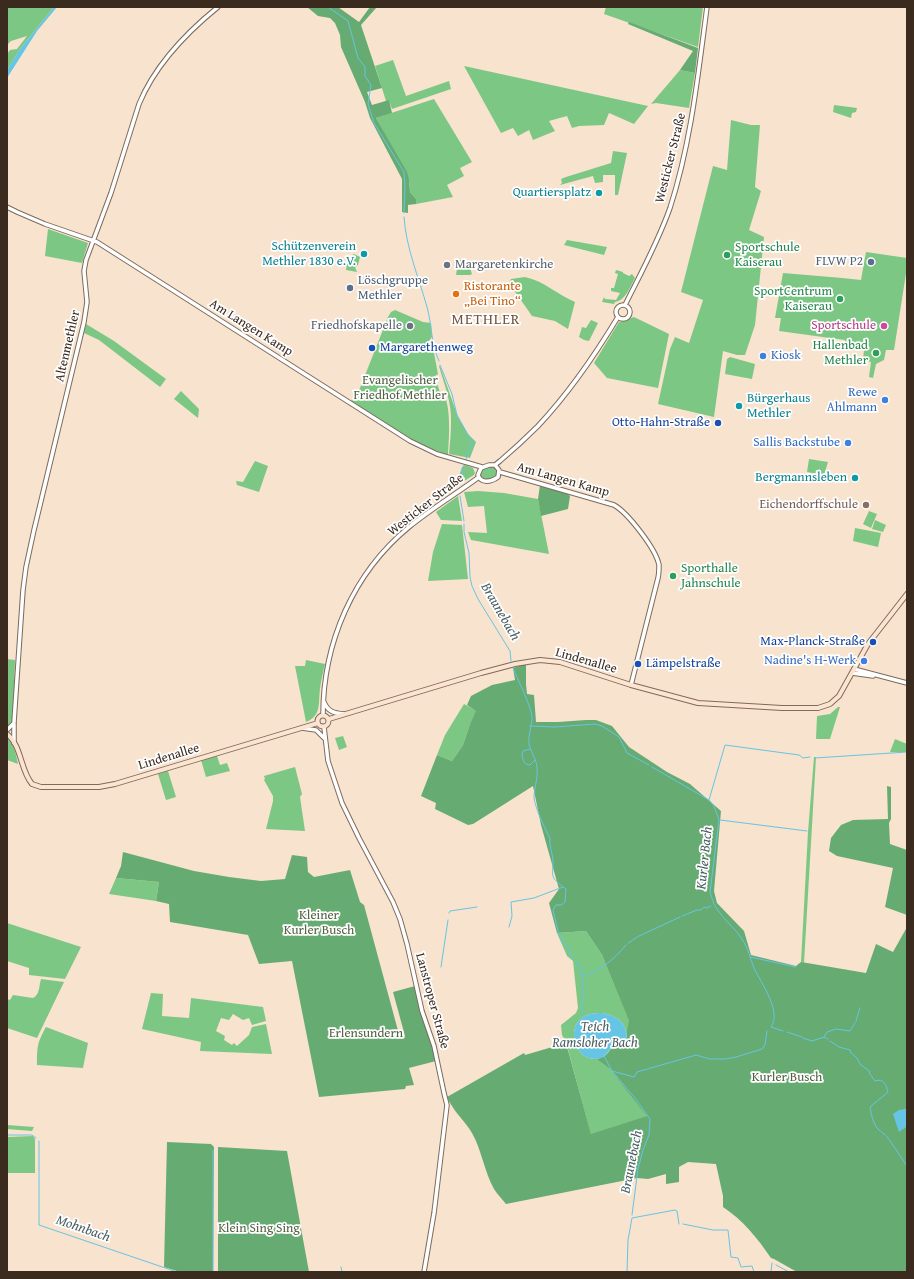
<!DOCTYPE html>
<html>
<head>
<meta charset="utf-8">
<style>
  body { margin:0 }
  #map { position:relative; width:914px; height:1279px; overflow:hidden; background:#f7e3ce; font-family:"Gentium Book Plus",serif }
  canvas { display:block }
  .frame { position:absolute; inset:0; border:8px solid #3b2a1e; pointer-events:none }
</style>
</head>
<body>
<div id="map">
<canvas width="914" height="1279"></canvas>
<div class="frame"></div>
</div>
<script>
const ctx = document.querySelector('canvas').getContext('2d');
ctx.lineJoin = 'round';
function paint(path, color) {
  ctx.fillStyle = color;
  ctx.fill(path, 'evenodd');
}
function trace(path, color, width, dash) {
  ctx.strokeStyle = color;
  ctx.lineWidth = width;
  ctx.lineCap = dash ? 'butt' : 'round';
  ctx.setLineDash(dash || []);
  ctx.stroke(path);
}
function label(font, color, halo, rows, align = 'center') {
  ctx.font = font + ' "Gentium Book Plus",serif';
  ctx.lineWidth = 3.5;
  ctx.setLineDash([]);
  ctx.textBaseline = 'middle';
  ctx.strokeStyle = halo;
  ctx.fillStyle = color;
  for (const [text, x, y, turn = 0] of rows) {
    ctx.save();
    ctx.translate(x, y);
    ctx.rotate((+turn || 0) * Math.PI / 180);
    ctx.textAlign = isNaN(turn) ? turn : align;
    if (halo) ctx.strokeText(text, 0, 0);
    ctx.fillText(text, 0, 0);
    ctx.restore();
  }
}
paint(new Path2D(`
  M 7,7 L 54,7 L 20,49 L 7,70 L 7,54 L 10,50 L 17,49 L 27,36 L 11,41 L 7,45 Z
  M 606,7 L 703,7 L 698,47 L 604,14 Z
  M 393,60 L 406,96 L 449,81 L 451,89 L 392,109 L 389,101 L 386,101 L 375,66 Z
  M 464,66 L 648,106 L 634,124 L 609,113 L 604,125 L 579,126 L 572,128 L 567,116 L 549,121 L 555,131 L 533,140 L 529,130 L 518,136 L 513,128 L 501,133 Z
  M 680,70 L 695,73 L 689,108 L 656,103 L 651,104 Z
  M 434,99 L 472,162 L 460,168 L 464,176 L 447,185 L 453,197 L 416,204 L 416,199 L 410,192 L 409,179 L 376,118 Z
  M 834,105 L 857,108 L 856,112 L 852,113 L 851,118 L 833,112 Z
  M 731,120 L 751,125 L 760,125 L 755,187 L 761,191 L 749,230 L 764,237 L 755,325 L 745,355 L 737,355 L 723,351 L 714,417 L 658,404 L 670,349 L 675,337 L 689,343 L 703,300 L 681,292 L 713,166 L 727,170 Z
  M 613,151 L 627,153 L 618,195 L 615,195 L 615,175 L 603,175 L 603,182 L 595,183 L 593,176 L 560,185 L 562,183 L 561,179 L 566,177 L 611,163 Z
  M 48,229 L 88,243 L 82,263 L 45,256 Z
  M 567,240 L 607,247 L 604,255 L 564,245 Z
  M 866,252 L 907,258 L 907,267 L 894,350 L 886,350 L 884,360 L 876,364 L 873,378 L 869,377 L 871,362 L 863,360 L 864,350 L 844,347 L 845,340 L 779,331 L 781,318 L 775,318 L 783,273 L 842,278 L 861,280 Z
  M 354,254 L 360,257 L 358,265 L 355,267 L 357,272 L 346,270 L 348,258 Z
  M 456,259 L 468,262 L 472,274 L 470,275 L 456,275 L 457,268 Z
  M 616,270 L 623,272 L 623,273 L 629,276 L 632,274 L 635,278 C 630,287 626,300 615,302 L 614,304 L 602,302 L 604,297 L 605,299 L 616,300 L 620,293 L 611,291 L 611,288 L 614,288 L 618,274 L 615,273 Z
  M 525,277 C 544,281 558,295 575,302 L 568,329 L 555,321 L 532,316 L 509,283 L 511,279 Z
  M 395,310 L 423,322 L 431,323 L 432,337 L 429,341 L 429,345 L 433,348 L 438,374 L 435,376 L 441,396 L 445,397 C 451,411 449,440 448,455 C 413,444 381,421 351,401 L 360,388 L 388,317 L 391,312 Z
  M 634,317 L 669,334 L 658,388 L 607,378 L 594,363 L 619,322 Z
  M 591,320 L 598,323 L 589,341 L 584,340 L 579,337 L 582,327 L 586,328 Z
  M 86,324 L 114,341 L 166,379 L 160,387 L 99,340 L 84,333 Z
  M 730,357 L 755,364 L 752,379 L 725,374 L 727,359 Z
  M 439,366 L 440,366 L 458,417 L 468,434 L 476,442 L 470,458 L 449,454 C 450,443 451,433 451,422 C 452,403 444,384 439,366 Z
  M 181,391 L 199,409 L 198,418 L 174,399 Z
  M 809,459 L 828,462 L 824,475 L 807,472 Z
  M 255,461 L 268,466 L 259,492 L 237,485 L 236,481 L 243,482 Z
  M 465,465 L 473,468 L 475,473 L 474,475 L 456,486 L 462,467 Z
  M 491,466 L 494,466 L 498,470 L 496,476 L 486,480 L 483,479 L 480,475 L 481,470 Z
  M 478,491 L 504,493 L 538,499 L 549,554 L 471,540 L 468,532 L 487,533 L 484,506 L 468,507 L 464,492 Z
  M 458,496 L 462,521 L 441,520 L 436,512 Z
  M 869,511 L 877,514 L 871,528 L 863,524 Z
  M 875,520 L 886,525 L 883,532 L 872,529 Z
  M 442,524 L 462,525 L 468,579 L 428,581 L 433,552 Z
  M 855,528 L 881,533 L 878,547 L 853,541 Z
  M 7,659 L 15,660 L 13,718 L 12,722 L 7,727 Z
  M 306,660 L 325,664 C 323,672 321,681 320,689 C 318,704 322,715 306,722 L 295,666 L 305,666 Z
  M 464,704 L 477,711 L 470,724 L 463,745 L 452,761 L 437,755 L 445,735 Z
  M 838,707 L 840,707 L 830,739 L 816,739 L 817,716 L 830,714 Z
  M 343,736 L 347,747 L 339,750 L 335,738 Z
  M 7,737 C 14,744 16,754 18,764 L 7,760 Z
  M 895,739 L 907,744 L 907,752 L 890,752 Z
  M 217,756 L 220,765 L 227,763 L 230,771 L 206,777 L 201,760 Z
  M 814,757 L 816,757 L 804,963 L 801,962 L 808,832 Z
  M 295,767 L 302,794 L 300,797 L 305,831 L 266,829 L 273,801 L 273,796 L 264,780 L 265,779 L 264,776 Z
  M 168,771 L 176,797 L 166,800 L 158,774 Z
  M 116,878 L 159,882 L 156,901 L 109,894 Z
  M 7,923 L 81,947 L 65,979 L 29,975 L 29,968 L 7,961 Z
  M 586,931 L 602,955 L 631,1025 L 631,1034 L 609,1068 L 648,1116 L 591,1135 L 566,1042 L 562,1035 L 561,1025 L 576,1013 L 578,1008 L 573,961 L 567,956 L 557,933 ZM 603,1013 C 619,1017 626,1022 627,1039 C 624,1039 620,1039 618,1041 C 609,1045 609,1060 595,1059 C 573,1059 566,1024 585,1016 C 591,1013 597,1013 603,1013 Z
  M 41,979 L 64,982 L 37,1038 L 7,1028 L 7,999 L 10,1000 L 13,995 L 33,998 C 40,995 39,985 41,979 Z
  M 151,993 L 163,994 L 162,1016 L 189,1018 L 191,998 L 263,1007 L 266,1021 L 252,1025 L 249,1018 L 243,1020 L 233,1014 L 229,1020 L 221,1018 L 216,1031 L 225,1036 L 224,1040 L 232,1045 L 234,1043 L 237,1046 L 249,1035 L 252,1027 L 266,1024 L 272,1054 L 200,1051 L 201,1042 L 142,1029 Z
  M 46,1027 L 88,1043 L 83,1068 L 37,1065 C 37,1047 37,1043 46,1027 Z
  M 7,1125 L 34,1127 L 32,1131 L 7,1129 Z
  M 33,1136 L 35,1139 L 35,1173 L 7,1173 L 7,1137 Z`), '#7dc784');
paint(new Path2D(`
  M 307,7 L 338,7 L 359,22 L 370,7 L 377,7 L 361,25 L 382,88 L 367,92 L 372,105 L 389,100 L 392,113 L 376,118 L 407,172 L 409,179 L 410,192 L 416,199 L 416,204 L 408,205 L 408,213 L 402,212 L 402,179 L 370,118 L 365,102 L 341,47 L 340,35 L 335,23 L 330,18 L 318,16 Z
  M 629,22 L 698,48 L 695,73 L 680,70 L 693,51 L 628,24 Z
  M 540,485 L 566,492 L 570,496 L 568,509 L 541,516 L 538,499 Z
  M 526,664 L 526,684 L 527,694 L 534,695 L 536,722 L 558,722 L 586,720 L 596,720 L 612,726 L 629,747 L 667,772 L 690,784 L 721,811 L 714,891 L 717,903 L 744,931 L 751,955 L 796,966 L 801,962 L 807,963 L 866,973 L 876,944 L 893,952 L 907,927 L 907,1112 L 905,1109 L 899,1131 L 907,1126 L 907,1272 L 797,1272 L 774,1259 L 771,1258 C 758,1239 743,1220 723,1207 L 723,1196 L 716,1164 L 688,1162 L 679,1167 L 679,1182 L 666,1184 L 666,1174 L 648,1179 L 637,1178 L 506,1204 C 502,1199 497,1194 494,1189 C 484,1171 482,1151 472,1133 C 465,1121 453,1111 447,1097 L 524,1053 L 525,1055 L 566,1043 L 591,1134 L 647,1116 L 609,1068 L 597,1059 C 601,1058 606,1056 609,1052 C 616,1043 615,1041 627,1039 L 627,1031 L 629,1021 L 602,955 L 586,931 L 557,933 L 549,903 L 559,889 L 541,825 L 533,786 L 473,824 L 468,825 L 435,809 L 436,803 L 421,796 L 437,755 L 452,761 L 463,745 L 470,724 L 476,711 L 467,705 L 471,696 L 492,685 L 515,680 L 513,668 Z
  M 887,786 L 891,787 L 891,819 L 889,823 L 890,844 L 907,850 L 907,915 L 885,907 L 893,868 L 837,856 L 829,851 L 831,838 L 841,825 L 853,820 L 888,819 Z
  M 123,852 L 194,871 L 229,877 L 261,881 L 285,879 L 292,855 L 307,857 L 308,872 L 314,877 L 350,870 L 360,902 L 364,905 L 400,1038 L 405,1036 L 393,992 L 415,986 L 436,1061 L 409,1068 L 414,1085 L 406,1086 L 405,1089 L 319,1097 L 292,961 L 259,964 L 248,935 L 170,922 L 169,904 L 156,901 L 159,882 L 116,878 L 121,866 Z
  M 167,1142 L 211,1144 L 214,1147 L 213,1272 L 180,1272 L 164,1267 Z
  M 218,1147 L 287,1151 L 309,1272 L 218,1272 Z`), '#66ac72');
paint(new Path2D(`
  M 54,7 L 57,7 L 37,31 L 7,78 L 7,70 L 20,49 Z
  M 603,1013 C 619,1017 626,1022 627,1039 C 624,1039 620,1039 618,1041 C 609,1045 609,1059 595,1059 C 573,1059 566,1024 585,1016 C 591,1013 597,1013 603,1013 Z
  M 905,1109 L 907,1112 L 907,1126 L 899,1132 L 893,1114 L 899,1110 Z`), '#66c4e4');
trace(new Path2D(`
  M 328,7 L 348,21 L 358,58 L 365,67 L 365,76 L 371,85 L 368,104 L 374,123 L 404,172 L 405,186 L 404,213
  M 404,217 C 406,248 419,278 427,307 C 432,325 431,344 439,361
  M 440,365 L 452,394 L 457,415 L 472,442 L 466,459
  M 459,485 L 464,465
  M 460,496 L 464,521
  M 464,524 L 464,532 L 469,553 L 470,577 L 472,586 L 478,599 L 510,651 L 511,661
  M 513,668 C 517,678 532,708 532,717 C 532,726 528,735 529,744 C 531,753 537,760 537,768 C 538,777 535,786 534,795 C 533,804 545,829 550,838 C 549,846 552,851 553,860 C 553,879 549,876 566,889 L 565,902 L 561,905 L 556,905 L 553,910 L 558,931 L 564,944 L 569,948 L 570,955 L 574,960
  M 530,726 L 555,727 L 595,724 L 602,726 L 619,737 L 627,753 L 649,765
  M 530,749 L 523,751 L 522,755 C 523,760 524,765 530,765 L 535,760
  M 815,758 L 907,752
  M 652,767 L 709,800 L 714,806 L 719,820 L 710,892 C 712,898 713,904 717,909 C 724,920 735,928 742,939 C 748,948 750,958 754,968 C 761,983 782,1011 771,1027 L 783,1031
  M 709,800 L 725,745 L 799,755 L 803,758 L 810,757
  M 720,820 L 807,831
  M 449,913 L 450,911 L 477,907
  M 682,916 L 697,910 L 701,910 L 704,907 L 706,908 L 711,906
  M 509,927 L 512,916 L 511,902 L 534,898 L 563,887
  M 628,943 L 639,936 L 680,917
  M 750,957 L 796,967
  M 577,962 L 581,969 L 584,997 L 581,1007 L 584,1016
  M 441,967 L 448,920
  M 582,976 C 600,972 614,959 626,945
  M 856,1021 L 860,1008
  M 787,1032 L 802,1037
  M 824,1037 L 827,1032 L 836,1029 L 850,1031 L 855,1023
  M 803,1038 L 812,1041 L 824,1037 L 828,1039
  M 830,1041 L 839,1047 L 850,1050 L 851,1053 L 857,1058 L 860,1064 L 869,1071 L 870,1074 L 875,1081 C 884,1078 886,1085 888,1092 L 870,1107 C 871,1113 873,1124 878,1129 C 881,1132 885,1134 888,1138 L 907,1166
  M 604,1056 L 612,1071 L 635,1098 L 650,1119 L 649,1135 L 643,1150 L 638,1169 L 632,1215
  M 612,1071 L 634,1077 L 637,1072 L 696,1055 L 710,1059 L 725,1059 L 736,1057 L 762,1049 L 765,1045 L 767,1031
  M 7,1135 L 32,1135 L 36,1138
  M 39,1141 L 39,1225 L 177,1272
  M 213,1150 L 213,1221
  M 683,1224 L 713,1230 L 728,1230 L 731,1257 L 738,1258 L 741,1267 L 752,1266 L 754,1272
  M 776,1265 L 789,1272
  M 341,1267 L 342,1272
  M 213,1272 L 213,1223
  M 627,1272 L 628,1240 L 632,1218 L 675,1210 L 677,1211 L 679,1224
  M 771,1272 L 772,1263`), '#66c4e4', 1);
const tertiary = new Path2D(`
  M 7,207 L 17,212 L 45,224 L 97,242 L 410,441 L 437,454 L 482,467
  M 625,305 C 641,273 658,242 670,208 C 691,143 698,75 707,7
  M616 312a7 7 0 1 1 14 0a7 7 0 1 1-14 0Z
  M 495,465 L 499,470 L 498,477 C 491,482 481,484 478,475 L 481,468 L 489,465 L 495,465 L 500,461 C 513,450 526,438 538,426 C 569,393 595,355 618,317
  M 500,472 L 614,505 C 628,513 656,549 659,565 C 659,570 659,574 658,578 L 631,685
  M 854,669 L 907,683
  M 852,673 L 873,676
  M 324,702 C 328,712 334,713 344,714
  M 323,715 C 323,643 353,573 409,527 C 431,509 456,494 479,477
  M 324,727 L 328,761 L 342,803 L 359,838 L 393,902 L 400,919 L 407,944 L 422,1011 L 434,1046 L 444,1093 L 447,1105 L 434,1213 L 424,1272
  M 302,728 L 316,730 L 324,738
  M 7,730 L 14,723
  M 14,743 L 14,722 L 23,590 L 26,567 L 34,530 L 84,322 L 87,302 L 84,271 L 86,260 L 111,193 L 139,104 C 155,65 186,33 218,7`);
const secondary = new Path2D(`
  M317.5 721a5.5 5.5 0 1 1 11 0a5.5 5.5 0 1 1-11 0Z
  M 329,719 L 481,673 L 515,664 L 540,660 L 560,662 L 631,685 L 698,703 L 782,708 L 818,708 L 830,704 L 839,696 L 868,644 L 907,594
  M 7,734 C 22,746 20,770 32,784 L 41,787 L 99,787 L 115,784 L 318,723`);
trace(tertiary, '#7d6b5c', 5.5);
trace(secondary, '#7d6b5c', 6);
trace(tertiary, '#fff', 3.5);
trace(secondary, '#fde4d0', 4);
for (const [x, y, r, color] of [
  [599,193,4,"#0f9aa8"],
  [364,254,4,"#0f9aa8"],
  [727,255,4,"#2e9e5b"],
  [871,262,4,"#5c6f8a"],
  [447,265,4,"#6b7280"],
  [350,288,4,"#5c6f8a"],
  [456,294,4,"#e8710a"],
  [840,299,4,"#2e9e5b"],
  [410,326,4,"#6b7280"],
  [884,326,4,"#d1479c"],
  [372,348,4,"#1a4fb4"],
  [876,353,4,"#2e9e5b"],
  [763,356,4,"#3f7fe0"],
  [885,400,4,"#3f7fe0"],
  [739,406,4,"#0f9aa8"],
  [718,423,4,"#1a4fb4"],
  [848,443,4,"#3f7fe0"],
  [855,478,4,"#0f9aa8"],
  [866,505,4,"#8d6e63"],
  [673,576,4,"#2e9e5b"],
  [873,642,4,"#1a4fb4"],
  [864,661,4,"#3f7fe0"],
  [638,664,4,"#1a4fb4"]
]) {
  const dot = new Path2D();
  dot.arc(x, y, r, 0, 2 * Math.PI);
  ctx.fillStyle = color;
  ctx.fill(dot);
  trace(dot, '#fff', 1.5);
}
label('13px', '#3b2a1e', '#fff', [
  ["Westicker Straße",671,158,-76],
  ["Am Langen Kamp",251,328,32],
  ["Altenmethler",68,346,-77],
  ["Am Langen Kamp",563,480,16],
  ["Westicker Straße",426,505,-38],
  ["Lindenallee",586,661,16],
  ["Lindenallee",169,757,-17],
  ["Lanstroper Straße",432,1001,75]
]);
label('13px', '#0d838f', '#fff', [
  ["Quartiersplatz",591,193],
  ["Schützenverein",356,247],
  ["Methler 1830 e.V.",356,262],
  ["Bürgerhaus",747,399,"left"],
  ["Methler",747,414,"left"],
  ["Bergmannsleben",847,478]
], 'right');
label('13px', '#27864d', '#fff', [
  ["Sportschule",735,248],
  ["Kaiserau",735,263],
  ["SportCentrum",832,292,"right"],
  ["Kaiserau",832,307,"right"],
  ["Hallenbad",868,346,"right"],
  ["Methler",868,361,"right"],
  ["Sporthalle",681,569],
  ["Jahnschule",681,584]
], 'left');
label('13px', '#4e5e75', '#fff', [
  ["FLVW P2",863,262],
  ["Löschgruppe",358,281,"left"],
  ["Methler",358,296,"left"]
], 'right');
label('13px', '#5b616d', '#fff', [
  ["Margaretenkirche",455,265],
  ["Friedhofskapelle",402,326,"right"]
], 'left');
label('13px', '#c56008', '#fff', [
  ["Ristorante",464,287],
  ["„Bei Tino“",464,302]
], 'left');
label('13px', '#b23c85', '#fff', [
  ["Sportschule",876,326]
], 'right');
label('13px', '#164399', '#fff', [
  ["Margarethenweg",380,348],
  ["Otto-Hahn-Straße",710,423,"right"],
  ["Max-Planck-Straße",865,642,"right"],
  ["Lämpelstraße",646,664]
], 'left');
label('13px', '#366cbe', '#fff', [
  ["Kiosk",771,356,"left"],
  ["Rewe",877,393],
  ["Ahlmann",877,408],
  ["Sallis Backstube",840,443],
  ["Nadine's H-Werk",856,661]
], 'right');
label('13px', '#526142', '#fff', [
  ["Evangelischer",400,381],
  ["Friedhof Methler",400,396],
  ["Kleiner",319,916],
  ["Kurler Busch",319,931],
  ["Erlensundern",366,1034],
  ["Kurler Busch",787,1078],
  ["Klein Sing Sing",259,1229]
]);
label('13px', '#785e54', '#fff', [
  ["Eichendorffschule",858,505]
], 'right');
label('italic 14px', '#4a6063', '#fff', [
  ["Braunebach",500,612,60],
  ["Kurler Bach",705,858,-84],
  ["Teich",595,1027],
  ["Ramsloher Bach",595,1043],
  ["Braunebach",632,1162,-79],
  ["Mohnbach",83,1229,19]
]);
ctx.letterSpacing = '1px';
label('15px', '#725741', '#fff', [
  ["METHLER",486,320]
]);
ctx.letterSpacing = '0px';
</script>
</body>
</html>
